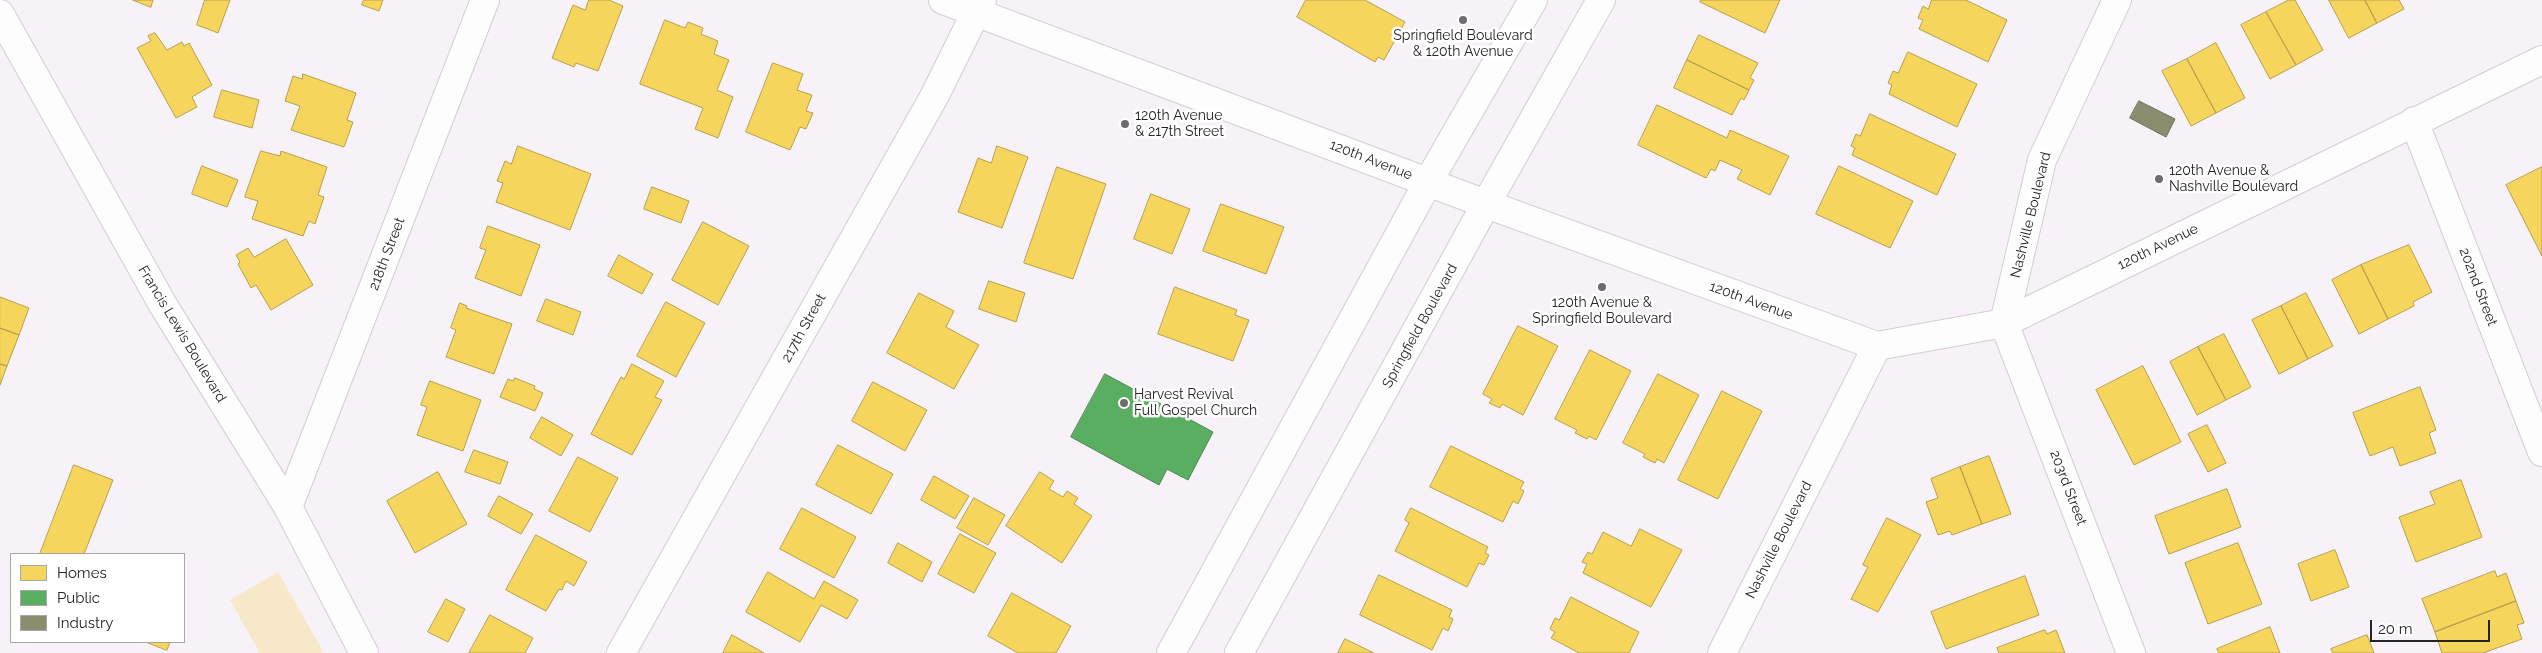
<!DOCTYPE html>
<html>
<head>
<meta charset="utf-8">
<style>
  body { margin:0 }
  #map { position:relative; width:2542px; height:653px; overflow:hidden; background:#f7f2f7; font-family:Raleway,sans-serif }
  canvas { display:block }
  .legend { position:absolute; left:10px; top:553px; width:175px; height:90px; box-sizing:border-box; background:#fff; border:1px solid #a8a7a8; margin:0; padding:6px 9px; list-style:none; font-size:15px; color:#262226 }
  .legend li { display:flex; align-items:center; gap:10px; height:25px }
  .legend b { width:25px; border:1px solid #a8a7a8 }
  .scale { position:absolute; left:2370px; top:620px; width:120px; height:22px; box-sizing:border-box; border:2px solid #262226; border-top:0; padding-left:6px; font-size:15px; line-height:18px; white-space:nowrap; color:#262226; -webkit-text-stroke:4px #fff; paint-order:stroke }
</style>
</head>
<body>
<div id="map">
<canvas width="2542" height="653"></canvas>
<ul class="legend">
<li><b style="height:14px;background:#f6d55c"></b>Homes</li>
<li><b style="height:14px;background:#5aae61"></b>Public</li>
<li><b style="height:14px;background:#8c8c6e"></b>Industry</li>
</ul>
<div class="scale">20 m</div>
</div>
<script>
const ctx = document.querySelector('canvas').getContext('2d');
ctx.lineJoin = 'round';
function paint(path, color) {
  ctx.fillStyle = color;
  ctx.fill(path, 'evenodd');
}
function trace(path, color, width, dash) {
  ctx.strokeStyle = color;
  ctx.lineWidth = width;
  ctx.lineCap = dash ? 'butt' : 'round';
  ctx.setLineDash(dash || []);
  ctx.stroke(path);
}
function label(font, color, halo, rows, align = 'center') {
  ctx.font = font + ' Raleway,sans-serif';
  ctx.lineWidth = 5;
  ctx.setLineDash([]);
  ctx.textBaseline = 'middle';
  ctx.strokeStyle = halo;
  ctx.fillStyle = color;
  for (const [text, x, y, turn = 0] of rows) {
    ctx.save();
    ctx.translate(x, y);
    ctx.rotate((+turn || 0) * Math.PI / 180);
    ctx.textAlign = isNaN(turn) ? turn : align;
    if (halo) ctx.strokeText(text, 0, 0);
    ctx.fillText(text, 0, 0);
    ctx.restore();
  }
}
paint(new Path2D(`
  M 278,572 L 324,653 L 260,653 L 230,600 Z`), '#f6e8c9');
const homes = new Path2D(`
  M 133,0 L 153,0 L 151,7 Z
  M 205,0 L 230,0 L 218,33 L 197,25 Z
  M 364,0 L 383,0 L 379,11 L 362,5 Z
  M 589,0 L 609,0 L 623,6 L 598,71 L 576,63 L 574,67 L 552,58 L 573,5 L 585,10 Z
  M 1306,0 L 1365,0 L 1405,22 L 1384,60 L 1378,57 L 1375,62 L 1297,17 Z
  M 1701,0 L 1780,0 L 1765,33 L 1700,2 Z
  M 1932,0 L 1966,0 L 2007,20 L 1988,62 L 1919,29 L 1923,20 L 1918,18 L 1923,6 L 1928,9 Z
  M 2289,0 L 2295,0 L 2323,50 L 2296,65 L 2266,12 Z
  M 2329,0 L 2365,0 L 2377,23 L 2349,38 Z
  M 2365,0 L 2399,0 L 2404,9 L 2377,23 Z
  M 2266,12 L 2296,65 L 2270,79 L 2241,25 Z
  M 665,20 L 685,28 L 688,22 L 703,28 L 701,34 L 718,41 L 714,54 L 729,60 L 717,90 L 733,97 L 718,138 L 695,129 L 703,108 L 640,84 Z
  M 155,33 L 167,50 L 182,42 L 184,46 L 189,43 L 212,85 L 192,97 L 197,107 L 176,118 L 137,48 L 151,41 L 148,36 Z
  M 1699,35 L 1758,63 L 1750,78 L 1754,80 L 1749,90 L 1687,60 Z
  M 2216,43 L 2245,98 L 2216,113 L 2187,59 Z
  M 1908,52 L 1977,84 L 1957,127 L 1889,94 L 1892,85 L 1888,83 L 1893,71 L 1898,73 Z
  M 2187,59 L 2216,113 L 2191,126 L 2162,71 Z
  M 1687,60 L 1749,90 L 1744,100 L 1741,98 L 1732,115 L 1674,88 Z
  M 773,63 L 803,74 L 797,90 L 812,95 L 806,111 L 813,113 L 806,129 L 800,127 L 790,150 L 746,132 Z
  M 303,74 L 356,93 L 347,120 L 353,122 L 344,147 L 291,130 L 300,106 L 285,101 L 293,76 L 302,79 Z
  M 222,90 L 259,100 L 252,128 L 214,117 Z
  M 1657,105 L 1727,138 L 1730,130 L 1789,156 L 1770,195 L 1737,179 L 1742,170 L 1720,160 L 1715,171 L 1711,169 L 1706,178 L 1638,145 Z
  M 1870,114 L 1956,154 L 1937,195 L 1852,155 L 1855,148 L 1851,146 L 1856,134 L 1860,136 Z
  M 518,146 L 591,174 L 570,230 L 496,202 L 503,183 L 497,181 L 505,161 L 511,164 Z
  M 997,146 L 1028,157 L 1002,228 L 958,212 L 978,158 L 991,163 Z
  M 261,151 L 280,156 L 281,151 L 327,167 L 318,195 L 324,197 L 315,224 L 309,221 L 303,236 L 252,219 L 258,201 L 245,197 Z
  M 202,166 L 238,180 L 227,207 L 192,194 Z
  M 1839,166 L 1913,201 L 1890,248 L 1816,214 Z
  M 1057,167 L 1106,184 L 1073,279 L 1024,263 Z
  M 2542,167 L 2542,256 L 2506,185 Z
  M 652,187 L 689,201 L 681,223 L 644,209 Z
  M 1151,194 L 1190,209 L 1172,254 L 1134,239 Z
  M 1221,204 L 1284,227 L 1266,274 L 1203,251 Z
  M 703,222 L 749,246 L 718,305 L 672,280 Z
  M 488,226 L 540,245 L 521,296 L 475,278 L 486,250 L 480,248 Z
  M 286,239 L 313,285 L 271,310 L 256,285 L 251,288 L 238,264 L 240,262 L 236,255 L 248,248 L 254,257 Z
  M 2409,245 L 2432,292 L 2413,302 L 2414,306 L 2388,319 L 2361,265 Z
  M 619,255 L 653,274 L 642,294 L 608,276 Z
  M 2361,265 L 2388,319 L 2359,334 L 2332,280 Z
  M 989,281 L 1025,293 L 1016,322 L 979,309 Z
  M 1175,287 L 1237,310 L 1235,315 L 1249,320 L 1233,361 L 1158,334 Z
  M 919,293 L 954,311 L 946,327 L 979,345 L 954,389 L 887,353 Z
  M 2306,293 L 2333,346 L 2308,359 L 2281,306 Z
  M 0,297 L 29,308 L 19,335 L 0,328 Z
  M 546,299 L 581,312 L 573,335 L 537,321 Z
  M 666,302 L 705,323 L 676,377 L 637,356 Z
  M 460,303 L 467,306 L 466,308 L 512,324 L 494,374 L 446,357 L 456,330 L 451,328 Z
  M 2281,306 L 2308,359 L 2279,374 L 2252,320 Z
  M 1518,326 L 1558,346 L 1523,415 L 1502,404 L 1500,408 L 1489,403 L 1492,399 L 1483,394 Z
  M 0,328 L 19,335 L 7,366 L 0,364 Z
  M 2224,334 L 2251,387 L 2226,400 L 2198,347 Z
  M 2198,347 L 2226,400 L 2197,415 L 2170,362 Z
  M 1590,350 L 1631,371 L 1596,440 L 1589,436 L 1587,439 L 1575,433 L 1577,430 L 1555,419 Z
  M 0,364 L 7,366 L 0,385 Z
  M 632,364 L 664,381 L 655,397 L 662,400 L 632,455 L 591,434 L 621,377 L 624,379 Z
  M 2143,366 L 2181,442 L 2134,465 L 2096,390 Z
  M 1658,374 L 1699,395 L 1664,463 L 1657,459 L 1655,463 L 1643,457 L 1645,454 L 1623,443 Z
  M 515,378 L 535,386 L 534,389 L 543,393 L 535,411 L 500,397 L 508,379 L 513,381 Z
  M 430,381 L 481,400 L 463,451 L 417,435 L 427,407 L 421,405 Z
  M 873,382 L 927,410 L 905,451 L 852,421 Z
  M 2420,387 L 2436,430 L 2429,433 L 2436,453 L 2400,466 L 2393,447 L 2370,456 L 2353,413 Z
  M 1722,391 L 1762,411 L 1718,499 L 1678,480 Z
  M 542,417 L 573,435 L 561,456 L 530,438 Z
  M 2207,425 L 2226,463 L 2208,472 L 2188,434 Z
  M 838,445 L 893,474 L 871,514 L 816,485 Z
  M 1451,446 L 1524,482 L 1520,489 L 1524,491 L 1518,504 L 1513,501 L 1503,522 L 1430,487 Z
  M 474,450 L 508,462 L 500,484 L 465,472 Z
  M 1989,456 L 2011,514 L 1982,524 L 1960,467 Z
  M 578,457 L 618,478 L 590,532 L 549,511 Z
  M 74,465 L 113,480 L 84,554 L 40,554 Z
  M 1960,467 L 1982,524 L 1952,535 L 1950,531 L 1938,535 L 1926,502 L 1938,498 L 1931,479 Z
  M 438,472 L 467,524 L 415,553 L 387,501 Z
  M 1040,472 L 1054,481 L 1049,489 L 1063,497 L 1067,491 L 1078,498 L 1074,504 L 1092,516 L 1062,563 L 1006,526 Z
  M 934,476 L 969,496 L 955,519 L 921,500 Z
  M 2461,480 L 2482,537 L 2416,562 L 2399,517 L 2435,504 L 2430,492 Z
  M 2227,489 L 2241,527 L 2169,554 L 2155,516 Z
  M 499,496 L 533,514 L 521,534 L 488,516 Z
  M 974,498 L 1005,515 L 988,545 L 957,528 Z
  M 802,508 L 856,537 L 834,578 L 780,549 Z
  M 1411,508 L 1488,547 L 1485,553 L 1489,555 L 1484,565 L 1479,563 L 1467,587 L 1395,551 L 1409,523 L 1405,520 Z
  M 1887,518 L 1921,535 L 1878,612 L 1851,599 L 1868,567 L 1863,565 Z
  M 1640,529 L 1682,550 L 1651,607 L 1583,573 L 1587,564 L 1582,562 L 1588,552 L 1592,554 L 1603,532 L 1631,546 Z
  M 960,534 L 996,553 L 974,593 L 938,574 Z
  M 536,535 L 587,562 L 574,586 L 566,581 L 562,590 L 559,589 L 546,611 L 506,590 Z
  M 898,543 L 932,562 L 922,582 L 888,563 Z
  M 2238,543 L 2262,604 L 2208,624 L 2185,563 Z
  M 2335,550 L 2349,587 L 2311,601 L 2298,564 Z
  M 2495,571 L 2497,577 L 2506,573 L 2516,601 L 2435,632 L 2422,599 Z
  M 768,572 L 814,599 L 824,581 L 858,600 L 847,619 L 821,605 L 800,642 L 746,612 Z
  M 1379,575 L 1452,610 L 1449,617 L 1453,619 L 1448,631 L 1443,628 L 1432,650 L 1360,615 Z
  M 2025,576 L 2039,615 L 1946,649 L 1931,612 Z
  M 1012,593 L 1071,626 L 1056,653 L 1018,653 L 988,636 Z
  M 1571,597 L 1639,632 L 1629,653 L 1579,653 L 1551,638 L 1555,632 L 1550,629 L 1555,618 L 1559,620 Z
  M 446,599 L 465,609 L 448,642 L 428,632 Z
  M 2516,601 L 2524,623 L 2517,625 L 2522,639 L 2483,653 L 2442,653 L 2435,632 Z
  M 490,615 L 533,638 L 525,653 L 469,653 Z
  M 2270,627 L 2280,653 L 2219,653 L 2217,649 Z
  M 2045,630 L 2047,634 L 2056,630 L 2065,653 L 1999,653 L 1997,648 Z
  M 732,635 L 764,653 L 723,653 Z
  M 2367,635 L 2374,653 L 2333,653 L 2331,649 Z
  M 1345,639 L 1374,653 L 1338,653 Z
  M 146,642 L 170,642 L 167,650 Z`);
paint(homes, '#f6d55c');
trace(homes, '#b89f4c', 1);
const public = new Path2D(`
  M 1105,374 L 1213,432 L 1188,480 L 1167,469 L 1159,485 L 1071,437 Z`);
paint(public, '#5aae61');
trace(public, '#4a844f', 1);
const industry = new Path2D(`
  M 2139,101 L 2175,119 L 2166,137 L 2130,118 Z`);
paint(industry, '#8c8c6e');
trace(industry, '#6d6c58', 1);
const street = new Path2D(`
  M 2117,0 L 2042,160 L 2004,323 L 2131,653
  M 2414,121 L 2542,452
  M 288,507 L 485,0
  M 621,653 L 935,95 L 982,0
  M 1722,653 L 1877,346`);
const secondary = new Path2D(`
  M 943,0 L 1486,204 L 1877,346 L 2004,323 L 2542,60
  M 0,14 L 163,305 L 288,507 L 364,653`);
const primary = new Path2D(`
  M 1171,653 L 1428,182 L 1533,0
  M 1239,653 L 1486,204 L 1601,0`);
trace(street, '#d1ced1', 30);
trace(secondary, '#d1ced1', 30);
trace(primary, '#d1ced1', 30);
trace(street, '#fefdfe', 28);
trace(secondary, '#fefdfe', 28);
trace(primary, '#fefdfe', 28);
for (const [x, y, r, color] of [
  [1463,20,5,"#6f6b6f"],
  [1125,124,5,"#6f6b6f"],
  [2159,179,5,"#6f6b6f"],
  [1602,287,5,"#6f6b6f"],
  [1124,403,5,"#6f6b6f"]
]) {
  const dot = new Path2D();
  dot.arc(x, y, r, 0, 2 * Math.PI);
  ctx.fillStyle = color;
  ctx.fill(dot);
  trace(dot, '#fff', 2);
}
label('14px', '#262226', '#fff', [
  ["Springfield Boulevard",1463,36,"center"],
  ["& 120th Avenue",1463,52,"center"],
  ["120th Avenue",1135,116],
  ["& 217th Street",1135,132],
  ["120th Avenue &",2169,171],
  ["Nashville Boulevard",2169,187],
  ["120th Avenue &",1602,303,"center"],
  ["Springfield Boulevard",1602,319,"center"],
  ["Harvest Revival",1134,395],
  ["Full Gospel Church",1134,411]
], 'left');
label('14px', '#262226', '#fff', [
  ["120th Avenue",1371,160,21],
  ["Nashville Boulevard",2031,215,-76],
  ["120th Avenue",2158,247,-26],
  ["218th Street",387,254,-69],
  ["202nd Street",2478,287,69],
  ["120th Avenue",1751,301,20],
  ["Springfield Boulevard",1420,326,-61],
  ["217th Street",804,328,-61],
  ["Francis Lewis Boulevard",182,334,59],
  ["203rd Street",2068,488,69],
  ["Nashville Boulevard",1779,540,-63]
]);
</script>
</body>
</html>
